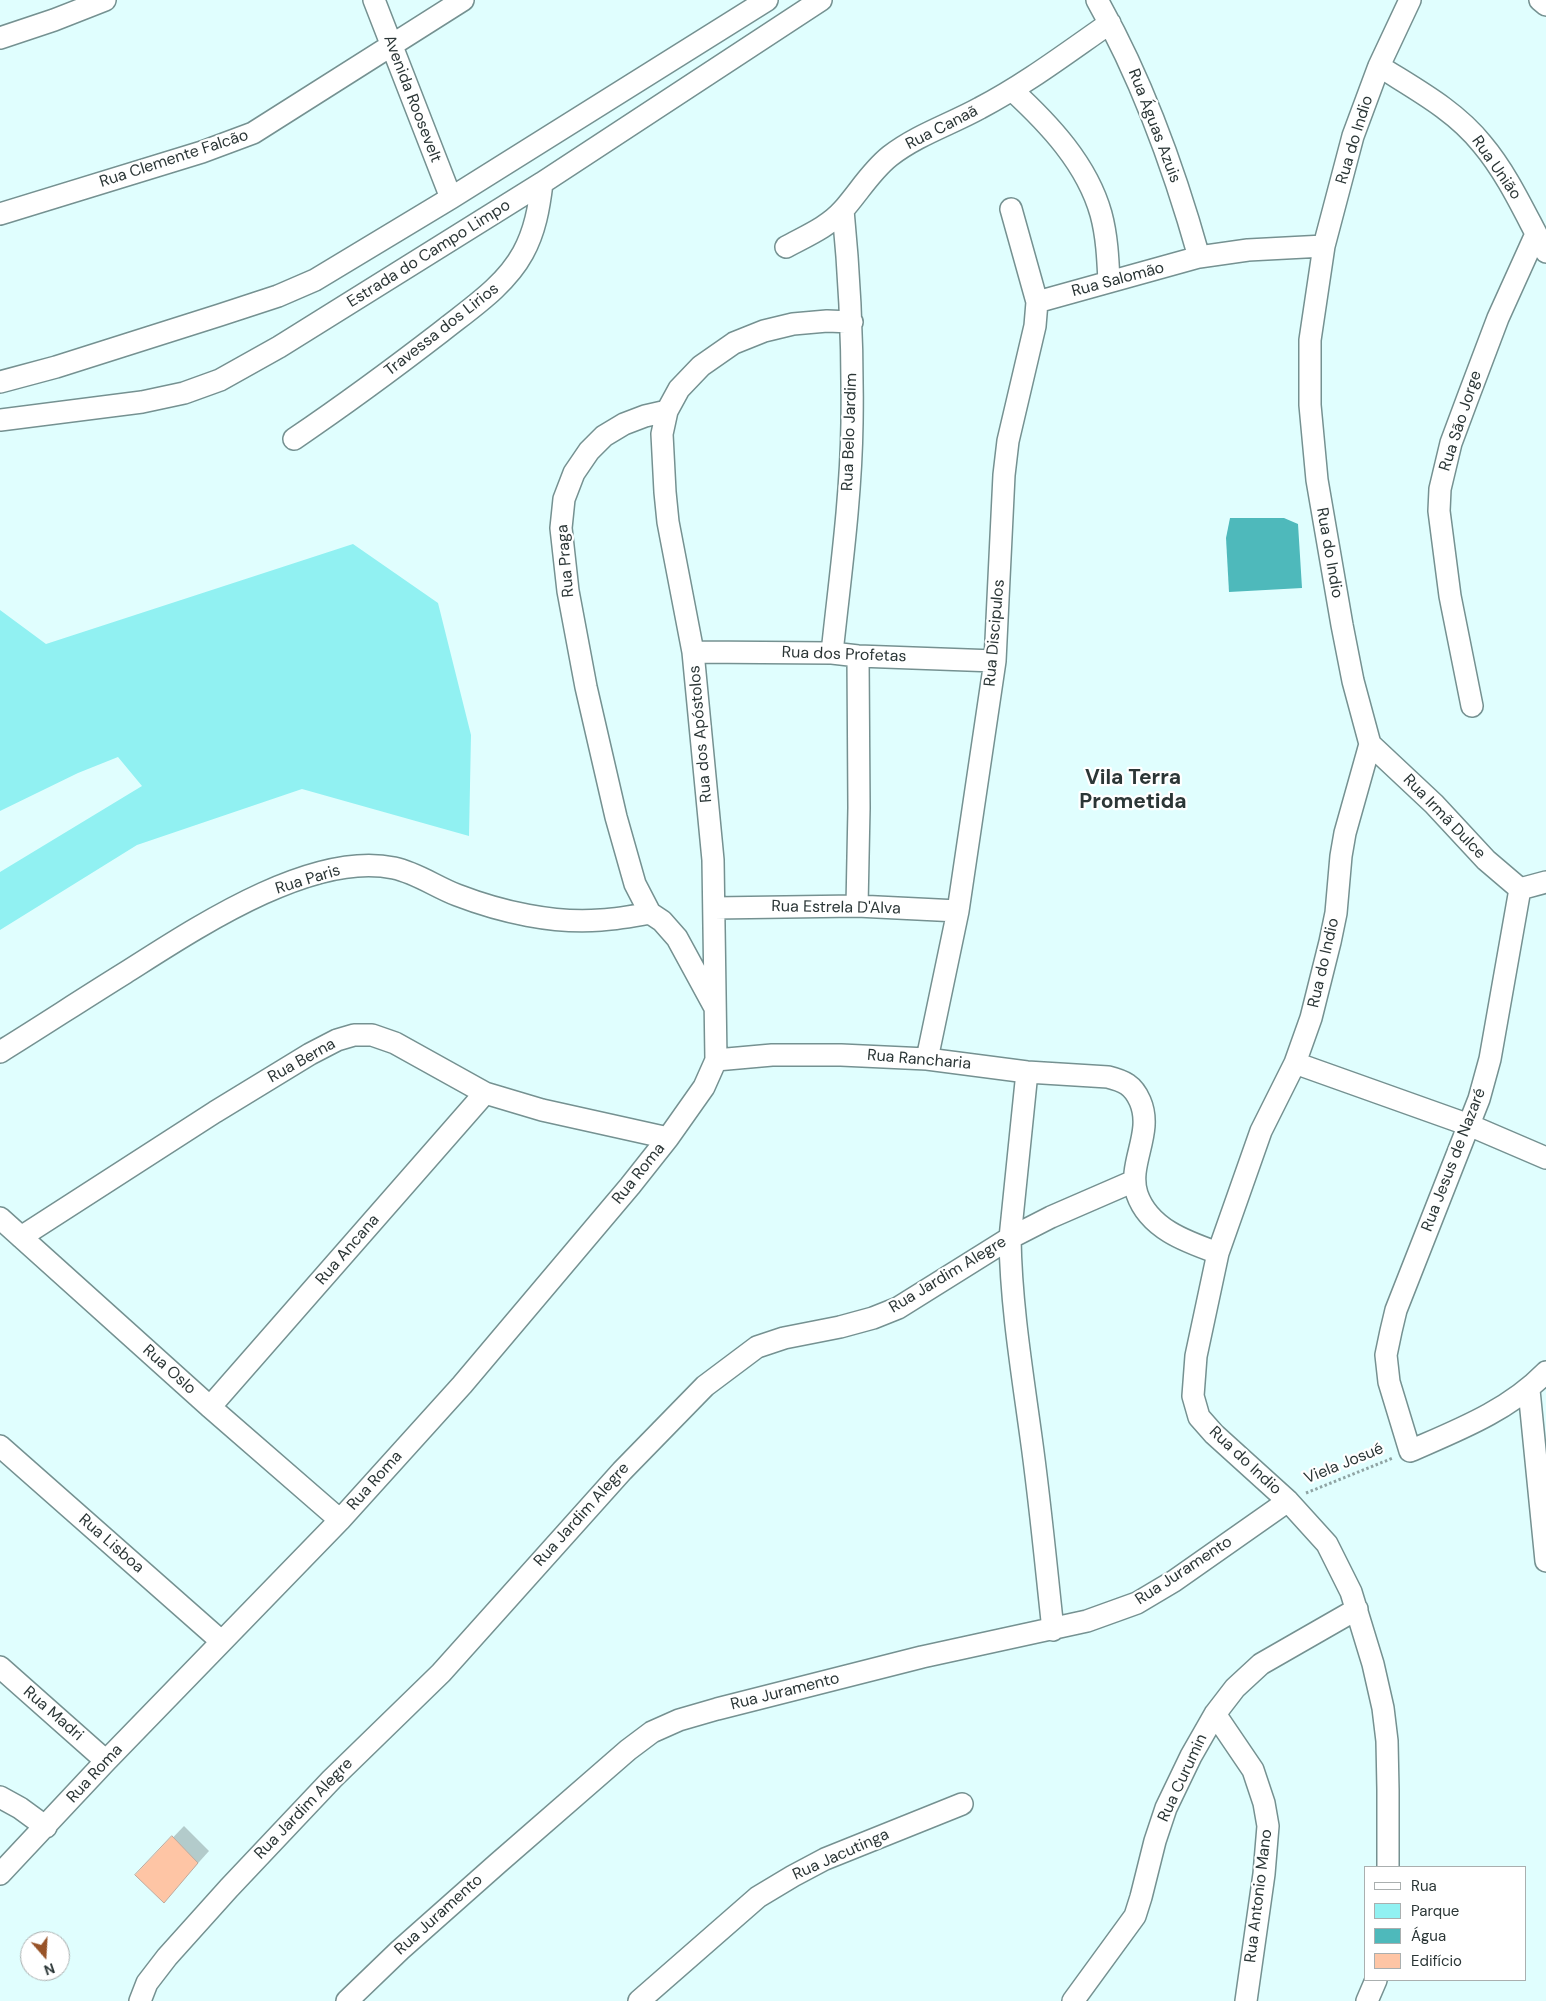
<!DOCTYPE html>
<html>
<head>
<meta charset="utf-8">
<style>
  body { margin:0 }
  #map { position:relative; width:1546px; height:2001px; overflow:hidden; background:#e0fefe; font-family:"DM Sans",sans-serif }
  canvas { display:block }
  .legend { position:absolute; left:1364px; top:1866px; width:162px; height:115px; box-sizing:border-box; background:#fff; border:1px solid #aaafaf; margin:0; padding:6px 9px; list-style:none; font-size:15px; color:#2b3636 }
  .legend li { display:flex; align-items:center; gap:10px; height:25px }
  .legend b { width:25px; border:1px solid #aaafaf }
  .north { position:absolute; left:20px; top:1931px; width:50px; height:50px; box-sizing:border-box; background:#fff; border:1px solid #aaafaf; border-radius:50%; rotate:161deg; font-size:14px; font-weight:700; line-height:20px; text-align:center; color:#2b3636 }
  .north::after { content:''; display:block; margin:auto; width:18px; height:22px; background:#985328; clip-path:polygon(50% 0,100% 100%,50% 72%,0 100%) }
</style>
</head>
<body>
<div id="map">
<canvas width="1546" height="2001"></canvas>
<ul class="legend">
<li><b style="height:6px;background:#fff"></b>Rua</li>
<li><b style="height:14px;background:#91f1f2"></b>Parque</li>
<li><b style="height:14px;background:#4eb9bb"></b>Água</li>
<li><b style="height:14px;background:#fec5a5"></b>Edifício</li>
</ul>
<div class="north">N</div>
</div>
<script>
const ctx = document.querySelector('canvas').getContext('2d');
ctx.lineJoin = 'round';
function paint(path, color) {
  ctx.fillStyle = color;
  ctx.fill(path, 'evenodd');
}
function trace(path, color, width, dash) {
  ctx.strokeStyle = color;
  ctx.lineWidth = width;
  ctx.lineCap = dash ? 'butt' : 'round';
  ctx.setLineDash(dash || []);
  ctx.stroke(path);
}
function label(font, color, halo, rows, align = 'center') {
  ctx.font = font + ' "DM Sans",sans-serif';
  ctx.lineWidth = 4.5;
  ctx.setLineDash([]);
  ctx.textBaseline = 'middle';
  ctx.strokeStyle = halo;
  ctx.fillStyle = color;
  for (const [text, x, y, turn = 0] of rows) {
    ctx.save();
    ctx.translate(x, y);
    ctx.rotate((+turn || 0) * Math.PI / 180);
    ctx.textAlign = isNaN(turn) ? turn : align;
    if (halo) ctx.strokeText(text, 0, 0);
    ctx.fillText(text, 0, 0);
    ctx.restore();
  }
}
paint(new Path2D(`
  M 353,544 L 438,603 L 471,735 L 469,836 L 302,789 L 137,845 L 0,930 L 0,872 L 142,786 L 118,757 L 78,773 L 0,811 L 0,610 L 46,644 Z`), '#91f1f2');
paint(new Path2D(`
  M 1230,518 L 1284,518 L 1298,524 L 1302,588 L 1229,592 L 1226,538 Z`), '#4eb9bb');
paint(new Path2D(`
  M 184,1826 L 209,1851 L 164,1901 L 137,1875 Z`), '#0003');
const building = new Path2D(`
  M 172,1836 L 198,1863 L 164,1903 L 135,1875 Z`);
paint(building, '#fec5a5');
trace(building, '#bfa99c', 1);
const minor = new Path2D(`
  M 374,0 L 451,198
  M 1097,0 C 1143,81 1174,168 1199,257
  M 1540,0 L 1546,5
  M 0,38 L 54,20 L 105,0
  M 1379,66 C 1415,89 1455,110 1482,144 C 1509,176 1526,216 1546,252
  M 1012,90 C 1049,124 1087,164 1101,214 C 1107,236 1108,260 1109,282
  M 0,214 L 202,152 L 253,133 L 463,0
  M 786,247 C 806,236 828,227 843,210 C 859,192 871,171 890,156 C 917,135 951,124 980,108 C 1026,84 1068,52 1110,23
  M 1037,302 L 1199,257 L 1248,250 L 1324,246
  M 0,382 L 56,367 L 220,315 L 278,296 L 315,280 L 451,198 L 767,0
  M 667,411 L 645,416 L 624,424 L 604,436 L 589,451 L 574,473 L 564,499 L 561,528 L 568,591 L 586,687 L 616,817 L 635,884 L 650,913 L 662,921 L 677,938 L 714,1006
  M 0,420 L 142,402 L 184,393 L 220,380 L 279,347 L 542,183 L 821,0
  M 294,439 C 344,405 393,369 441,332 C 471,308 505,286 523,253 C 535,231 539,208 542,183
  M 693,652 L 832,653 L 858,656 L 995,661
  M 832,653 C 840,577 851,500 852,423 C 853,351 850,281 843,210
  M 1472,706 L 1450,596 L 1439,511 L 1440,489 L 1451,443 L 1467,400 L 1498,318 L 1536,234
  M 1370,744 L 1434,804 L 1486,860 L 1520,889
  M 1520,889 L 1490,1059 L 1479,1099 L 1396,1310 L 1391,1331 L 1386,1355 L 1389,1382 L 1410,1451 C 1458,1430 1508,1411 1546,1372
  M 1520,889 L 1546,882
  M 857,906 L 859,808 L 858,656
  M 714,908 L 857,906 L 958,911
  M 0,1052 C 42,1026 83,999 125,973 C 193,930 311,850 394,868 C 417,873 436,887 457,895 C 501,912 554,924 601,920 C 618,919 634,916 650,913
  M 927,1059 L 958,911 L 995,661 L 1004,475 L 1008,441 L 1035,326 L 1037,302 L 1011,209
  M 716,1060 L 772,1055 L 841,1055 L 927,1059 L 1027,1072 L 1108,1077 C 1124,1081 1133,1085 1140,1101 C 1154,1133 1127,1164 1137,1194 C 1149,1229 1187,1242 1218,1253
  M 1295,1063 L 1469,1125 L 1546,1158
  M 1027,1072 L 1010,1238 C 1011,1305 1022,1371 1031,1437 C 1040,1501 1046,1566 1053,1630
  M 0,1218 L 210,1407 L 340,1520
  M 21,1237 L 215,1112 L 310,1054 L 337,1040 L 354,1035 L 372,1035 L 395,1043 L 485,1093 L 542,1110 L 668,1138
  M 1529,1390 L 1546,1561
  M 210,1407 L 485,1093
  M 0,1446 L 221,1641
  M 0,1667 L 106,1761
  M 1215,1714 L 1253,1770 L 1264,1803 L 1268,1826 L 1264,1874 L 1246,2001
  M 0,1797 L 20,1808 L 46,1827
  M 1388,1867 L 1388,1790 L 1387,1741 L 1383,1708 L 1373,1664 L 1351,1592 L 1327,1544 L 1288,1501 L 1214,1434 L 1199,1417 L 1193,1396 L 1196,1356 L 1218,1253 L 1261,1131 L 1295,1063 L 1311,1018 L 1330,942 L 1336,913 L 1341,856 L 1345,833 L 1370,744 L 1353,681 L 1342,625 L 1317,480 L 1310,405 L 1310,340 L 1324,246 L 1353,136 L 1379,66 L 1410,0
  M 0,1874 L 106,1761 L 340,1520 L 462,1385 L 630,1186 L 668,1138 L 704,1087 L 716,1060 L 713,860 L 693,652 L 668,522 L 665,492 L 662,434 L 667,411 L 679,389 L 701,366 L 734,343 L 764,331 L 793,324 L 827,321 L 852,322
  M 140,2001 L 147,1983 L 167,1957 L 229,1888 L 332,1779 L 441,1673 L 622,1471 L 705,1386 L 757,1347 L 784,1338 L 840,1327 L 873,1318 L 898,1308 L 1010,1238 L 1051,1217 L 1134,1181
  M 347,2001 L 400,1950 L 497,1864 L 628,1750 L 652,1732 L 679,1720 L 717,1709 L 922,1657 L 1087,1621 L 1137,1603 L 1174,1581 L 1288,1501
  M 639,2001 L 758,1897 L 793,1876 L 825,1859 L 962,1804
  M 1073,2001 L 1135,1916 L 1141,1897 L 1155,1841 L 1166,1808 L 1191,1756 L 1215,1714 L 1235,1688 L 1261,1664 L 1357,1609
  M 1367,2001 L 1376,1980`);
trace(minor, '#759191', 24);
trace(new Path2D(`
  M 1306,1493 L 1393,1458`), '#8fa4a4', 3, [2.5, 2.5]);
trace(minor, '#fff', 21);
label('16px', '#2b3636', '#fff', [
  ["Avenida Roosevelt",412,99,69],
  ["Rua Águas Azuis",1154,126,69],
  ["Rua Canaã",942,128,-27],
  ["Rua do Indio",1355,140,-73],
  ["Rua Clemente Falcão",174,159,-18],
  ["Rua União",1496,168,55],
  ["Estrada do Campo Limpo",429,254,-32],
  ["Rua Salomão",1118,280,-15],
  ["Travessa dos Lirios",442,330,-38],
  ["Rua São Jorge",1461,421,-72],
  ["Rua Belo Jardim",850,432,-88],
  ["Rua do Indio",1329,553,80],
  ["Rua Praga",566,561,-95],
  ["Rua Discipulos",995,633,-85],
  ["Rua dos Profetas",844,655,2],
  ["Rua dos Apóstolos",701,734,-95],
  ["Rua Irmã Dulce",1444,817,46],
  ["Rua Paris",308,880,-17],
  ["Rua Estrela D'Alva",836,908,1],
  ["Rua do Indio",1324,963,-77],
  ["Rua Rancharia",919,1060,5],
  ["Rua Berna",302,1061,-29],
  ["Rua Jesus de Nazaré",1454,1160,-69],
  ["Rua Roma",639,1174,-51],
  ["Rua Ancana",348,1250,-49],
  ["Rua Jardim Alegre",948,1275,-31],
  ["Rua Oslo",169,1370,42],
  ["Rua do Indio",1245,1461,43],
  ["Viela Josué",1344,1464,-22],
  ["Rua Roma",375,1481,-48],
  ["Rua Jardim Alegre",582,1515,-48],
  ["Rua Lisboa",111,1544,41],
  ["Rua Juramento",1184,1571,-33],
  ["Rua Juramento",785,1692,-14],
  ["Rua Madri",53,1714,41],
  ["Rua Roma",95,1774,-47],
  ["Rua Curumin",1183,1778,-65],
  ["Rua Jardim Alegre",304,1809,-46],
  ["Rua Jacutinga",841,1855,-24],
  ["Rua Antonio Mano",1259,1896,-83],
  ["Rua Juramento",439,1915,-42]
]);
label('bold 21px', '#2b3636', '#fff', [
  ["Vila Terra",1133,778],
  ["Prometida",1133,802]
]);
</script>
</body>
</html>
